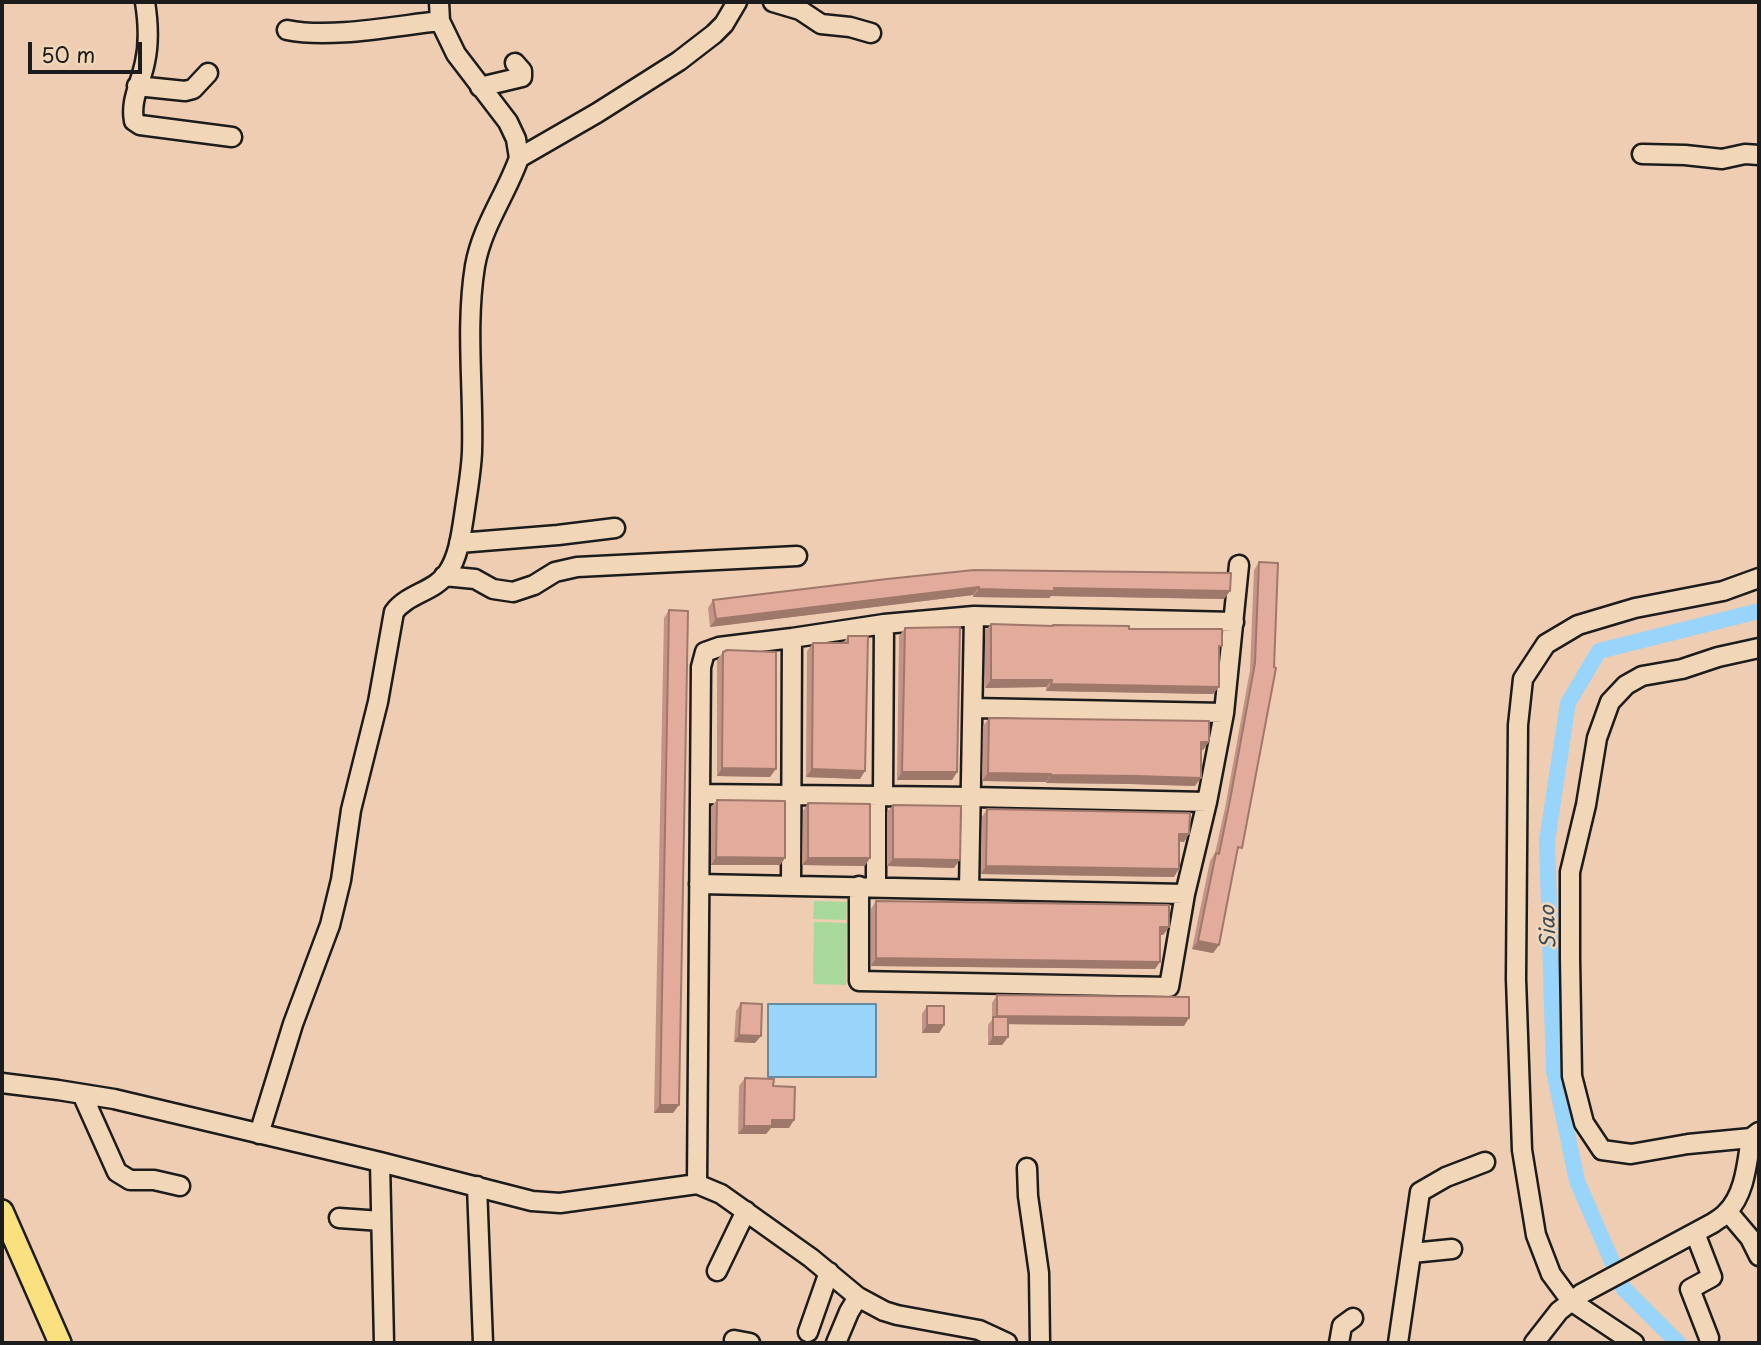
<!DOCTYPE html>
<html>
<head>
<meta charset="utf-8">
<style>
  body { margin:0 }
  #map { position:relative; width:1761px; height:1345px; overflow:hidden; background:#eecdb2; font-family:"Playpen Sans",sans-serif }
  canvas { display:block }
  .frame { position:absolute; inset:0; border:4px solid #1c1c1c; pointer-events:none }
  .scale { position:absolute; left:28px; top:42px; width:114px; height:32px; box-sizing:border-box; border:4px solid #1c1c1c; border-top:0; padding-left:9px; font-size:21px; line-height:24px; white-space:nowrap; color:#1c1c1c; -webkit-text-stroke:5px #f1d6b8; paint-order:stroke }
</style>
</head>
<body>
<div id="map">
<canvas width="1761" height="1345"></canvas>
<div class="frame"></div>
<div class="scale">50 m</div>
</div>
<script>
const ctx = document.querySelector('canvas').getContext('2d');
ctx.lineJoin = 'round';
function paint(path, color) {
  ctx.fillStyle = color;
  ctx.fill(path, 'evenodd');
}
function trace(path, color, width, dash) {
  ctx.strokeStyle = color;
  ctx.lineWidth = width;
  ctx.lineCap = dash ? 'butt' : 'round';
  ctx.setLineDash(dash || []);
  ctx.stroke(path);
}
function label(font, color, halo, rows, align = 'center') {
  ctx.font = font + ' "Playpen Sans",sans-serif';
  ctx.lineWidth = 5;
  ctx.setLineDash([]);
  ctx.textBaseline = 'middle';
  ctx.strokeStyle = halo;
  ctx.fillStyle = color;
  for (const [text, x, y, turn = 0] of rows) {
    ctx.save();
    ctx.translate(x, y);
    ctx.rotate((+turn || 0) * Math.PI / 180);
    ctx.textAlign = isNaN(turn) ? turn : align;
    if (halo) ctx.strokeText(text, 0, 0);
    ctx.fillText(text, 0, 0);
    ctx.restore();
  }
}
paint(new Path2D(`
  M 814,901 L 847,902 L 846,920 L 813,919 Z
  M 814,922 L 847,923 L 846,985 L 813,984 Z`), '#a8d99a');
const water = new Path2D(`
  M 768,1004 L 876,1004 L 876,1077 L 768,1077 Z`);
paint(water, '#99d5fa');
trace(water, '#678ba1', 2);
trace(new Path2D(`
  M 1678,1343 L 1624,1289 L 1577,1181 L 1554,1071 L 1547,841 L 1568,703 L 1599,651 L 1759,611`), '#99d5fa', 16);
const minor = new Path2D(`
  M 145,2 C 148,21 149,44 145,62 C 141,83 130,100 134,121 L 140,125 L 232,137
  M 439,2 L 440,21 L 456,54 L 508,122 L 516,139 L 519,158
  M 773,2 L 800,10 L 821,24 L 850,27 L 871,33
  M 287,30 C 331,39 394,26 440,21
  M 137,86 L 185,91 L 193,89 L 208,73
  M 480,87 L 522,77 L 522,71 L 515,63
  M 1642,154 L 1685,155 L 1722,159 L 1745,154 L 1759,155
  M 459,543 L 558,535 L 615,528
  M 444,576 L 475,579 L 493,589 L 513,592 L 534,585 L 555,572 L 577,567 L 797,556
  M 973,708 L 1224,713
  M 700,794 L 971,797 L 1207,802
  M 876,796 L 876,887
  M 883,796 L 884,624
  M 699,884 L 1185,894
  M 791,885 L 792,638
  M 859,886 L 859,981 L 1169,987 L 1185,894 L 1207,802 L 1224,713 L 1239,565
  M 969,889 L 974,616
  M 2,1083 L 58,1090 L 114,1099 L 380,1162 L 532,1201 L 560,1203 L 697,1184 L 721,1194 L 811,1258 L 858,1297 L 884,1311 L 897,1315 L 979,1330 L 1007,1343
  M 82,1094 L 117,1172 L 130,1180 L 154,1180 L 180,1186
  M 259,1134 L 293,1024 L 330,925 L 341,880 L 351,810 L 378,702 L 394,612 C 408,593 435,592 448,572 C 459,555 461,534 464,516 C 467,494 471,474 472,452 C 474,390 465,328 475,266 C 482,226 506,195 519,158 L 597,113 L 679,61 L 714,34 L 724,24 L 737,2
  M 1751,1138 L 1688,1144 L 1631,1154 L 1602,1150 L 1584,1123 L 1572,1076 L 1570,958 L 1570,872 L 1586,805 L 1597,738 L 1610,702 L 1626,685 L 1642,676 L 1682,669 L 1718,657 L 1759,648
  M 380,1162 L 384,1343
  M 1027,1168 L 1028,1196 L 1039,1273 L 1040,1343
  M 697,1184 L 701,667 L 705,652 L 719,647 L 792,638 L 884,624 L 974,616 L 1234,622
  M 477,1186 L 483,1343
  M 1728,1212 L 1750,1238 L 1759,1256
  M 339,1218 L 381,1221
  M 1695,1233 L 1712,1277 L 1690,1289 L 1709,1338
  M 1412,1253 L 1452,1249
  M 717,1271 L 746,1211
  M 808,1332 L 829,1272
  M 734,1340 L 750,1343
  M 836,1343 L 849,1312 L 858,1297
  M 1339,1343 L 1342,1326 L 1353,1318
  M 1398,1343 L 1420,1192 L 1446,1177 L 1485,1162
  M 1534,1343 L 1559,1311 L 1581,1294 L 1713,1223 C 1717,1220 1723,1217 1726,1213 C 1745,1195 1747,1163 1751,1138 L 1759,1132
  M 1634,1343 L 1571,1301 L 1551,1274 L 1536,1235 L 1522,1150 L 1516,979 L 1518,725 L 1523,679 L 1546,644 L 1578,625 L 1635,608 L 1723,591 L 1759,578`);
const major = new Path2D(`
  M 2,1211 L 60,1343`);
trace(minor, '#1c1c1c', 23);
trace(major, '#1c1c1c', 26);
trace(minor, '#f1d6b8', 18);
trace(major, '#fbe080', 21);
paint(new Path2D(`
  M 1259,562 L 1278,563 L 1237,855 L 1219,945 L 1213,953 L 1192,949 L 1210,861 L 1215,853 L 1225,808 L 1250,670 L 1254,570 Z
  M 887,579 L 1230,591 L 1224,599 L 1051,596 L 1049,598 L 973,597 L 973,595 L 710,627 L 708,608 L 713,600 Z
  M 669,610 L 673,1113 L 654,1113 L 664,618 Z
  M 991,624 L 1052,626 L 1053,625 L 1129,629 L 1219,650 L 1219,687 L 1213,694 L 1046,691 L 1046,687 L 985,688 L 985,631 Z
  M 905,628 L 957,772 L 952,780 L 897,780 L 899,636 Z
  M 848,636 L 860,779 L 806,777 L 807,651 L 813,643 L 843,643 Z
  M 723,652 L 770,777 L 717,776 L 717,660 Z
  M 989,718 L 1203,750 L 1201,750 L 1195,786 L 1130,784 L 1046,783 L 1046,782 L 982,781 L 983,726 Z
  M 717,800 L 785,858 L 780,865 L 711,865 L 711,807 Z
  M 808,803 L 865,866 L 802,865 L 803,811 Z
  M 893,805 L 954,868 L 887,866 L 887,812 Z
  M 987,809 L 1184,842 L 1179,841 L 1174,877 L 981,874 L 982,817 Z
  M 876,901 L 1169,927 L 1163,935 L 1160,935 L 1160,962 L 1155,969 L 871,966 L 871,909 Z
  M 997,995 L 1184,1026 L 1008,1024 L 1008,1037 L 1002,1045 L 988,1045 L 988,1025 L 992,1020 L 992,1003 Z
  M 741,1003 L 755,1043 L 734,1042 L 736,1011 Z
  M 927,1006 L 944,1025 L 939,1033 L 922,1033 L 922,1014 Z
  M 745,1078 L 773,1086 L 789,1128 L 771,1128 L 766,1134 L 738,1134 L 739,1086 Z`), '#c39385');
paint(new Path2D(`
  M 979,587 L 973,595 L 710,627 L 716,619 Z
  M 1054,588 L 1230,591 L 1224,599 L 1051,596 L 1049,598 L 973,597 L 979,589 Z
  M 991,680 L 1052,680 L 1046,687 L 985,688 Z
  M 1051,684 L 1219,687 L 1213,694 L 1046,691 Z
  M 1201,742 L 1209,742 L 1203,750 L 1196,750 Z
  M 722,768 L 776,769 L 770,777 L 717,776 Z
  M 812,769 L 865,771 L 860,779 L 806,777 Z
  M 902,772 L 957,772 L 952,780 L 897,780 Z
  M 988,773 L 1051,774 L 1046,782 L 982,781 Z
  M 1051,775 L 1136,776 L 1201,778 L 1195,786 L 1130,784 L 1046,783 Z
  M 1179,834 L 1189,834 L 1184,842 L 1174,841 Z
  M 716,857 L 785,858 L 780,865 L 711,865 Z
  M 808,858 L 870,858 L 865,866 L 802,865 Z
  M 893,859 L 960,860 L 954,868 L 887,866 Z
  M 986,866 L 1179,869 L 1174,877 L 981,874 Z
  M 1160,927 L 1169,927 L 1163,935 L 1155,935 Z
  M 1198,941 L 1219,945 L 1213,953 L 1192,949 Z
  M 876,958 L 1160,962 L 1155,969 L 871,966 Z
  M 997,1016 L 1189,1018 L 1184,1026 L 993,1024 L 993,1021 Z
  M 927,1025 L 944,1025 L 939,1033 L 922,1033 Z
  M 739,1035 L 761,1036 L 755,1043 L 734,1042 Z
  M 993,1037 L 1008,1037 L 1002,1045 L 988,1045 Z
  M 660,1105 L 679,1105 L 673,1113 L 654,1113 Z
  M 772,1120 L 794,1120 L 789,1128 L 771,1128 L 766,1134 L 738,1134 L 744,1126 Z`), '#9f786c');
const building = new Path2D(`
  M 1259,562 L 1278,563 L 1274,667 L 1276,668 L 1242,848 L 1238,847 L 1219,945 L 1198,941 L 1216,853 L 1219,854 L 1230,800 L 1255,663 Z
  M 974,570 L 1231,573 L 1230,591 L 1054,588 L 1054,591 L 979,589 L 979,587 L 716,619 L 713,600 L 887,579 Z
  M 669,610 L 688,611 L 679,1105 L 660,1105 Z
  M 991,624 L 1053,626 L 1053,625 L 1129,626 L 1129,629 L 1222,629 L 1222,646 L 1219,646 L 1219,687 L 1051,684 L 1052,680 L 991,680 Z
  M 960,627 L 957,772 L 902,772 L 905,628 Z
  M 848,636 L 868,636 L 865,771 L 812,769 L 813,643 L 848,643 Z
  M 727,650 L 776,652 L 776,769 L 722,768 L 723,652 Z
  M 989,718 L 1209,721 L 1209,742 L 1201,742 L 1201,778 L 1136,776 L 1051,775 L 1051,774 L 988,773 Z
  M 717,800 L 785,801 L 785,858 L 716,857 Z
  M 808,803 L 870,804 L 870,858 L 808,858 Z
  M 893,805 L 961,806 L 960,860 L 893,859 Z
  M 987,809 L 1190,813 L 1189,834 L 1179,834 L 1179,869 L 986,866 Z
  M 876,901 L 1169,905 L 1169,927 L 1160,927 L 1160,962 L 876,958 Z
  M 997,995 L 1189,997 L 1189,1018 L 997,1016 Z
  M 741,1003 L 762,1004 L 761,1036 L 739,1035 Z
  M 927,1006 L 944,1006 L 944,1025 L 927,1025 Z
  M 993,1017 L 1008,1017 L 1008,1037 L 993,1037 Z
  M 745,1078 L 774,1079 L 773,1086 L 795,1087 L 794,1120 L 772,1120 L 772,1126 L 744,1126 Z`);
paint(building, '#e3ab9b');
trace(building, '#9f786c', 2);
label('italic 21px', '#3b4a54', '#f1d6b8', [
  ["Siao",1549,927,-92]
]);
</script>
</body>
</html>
